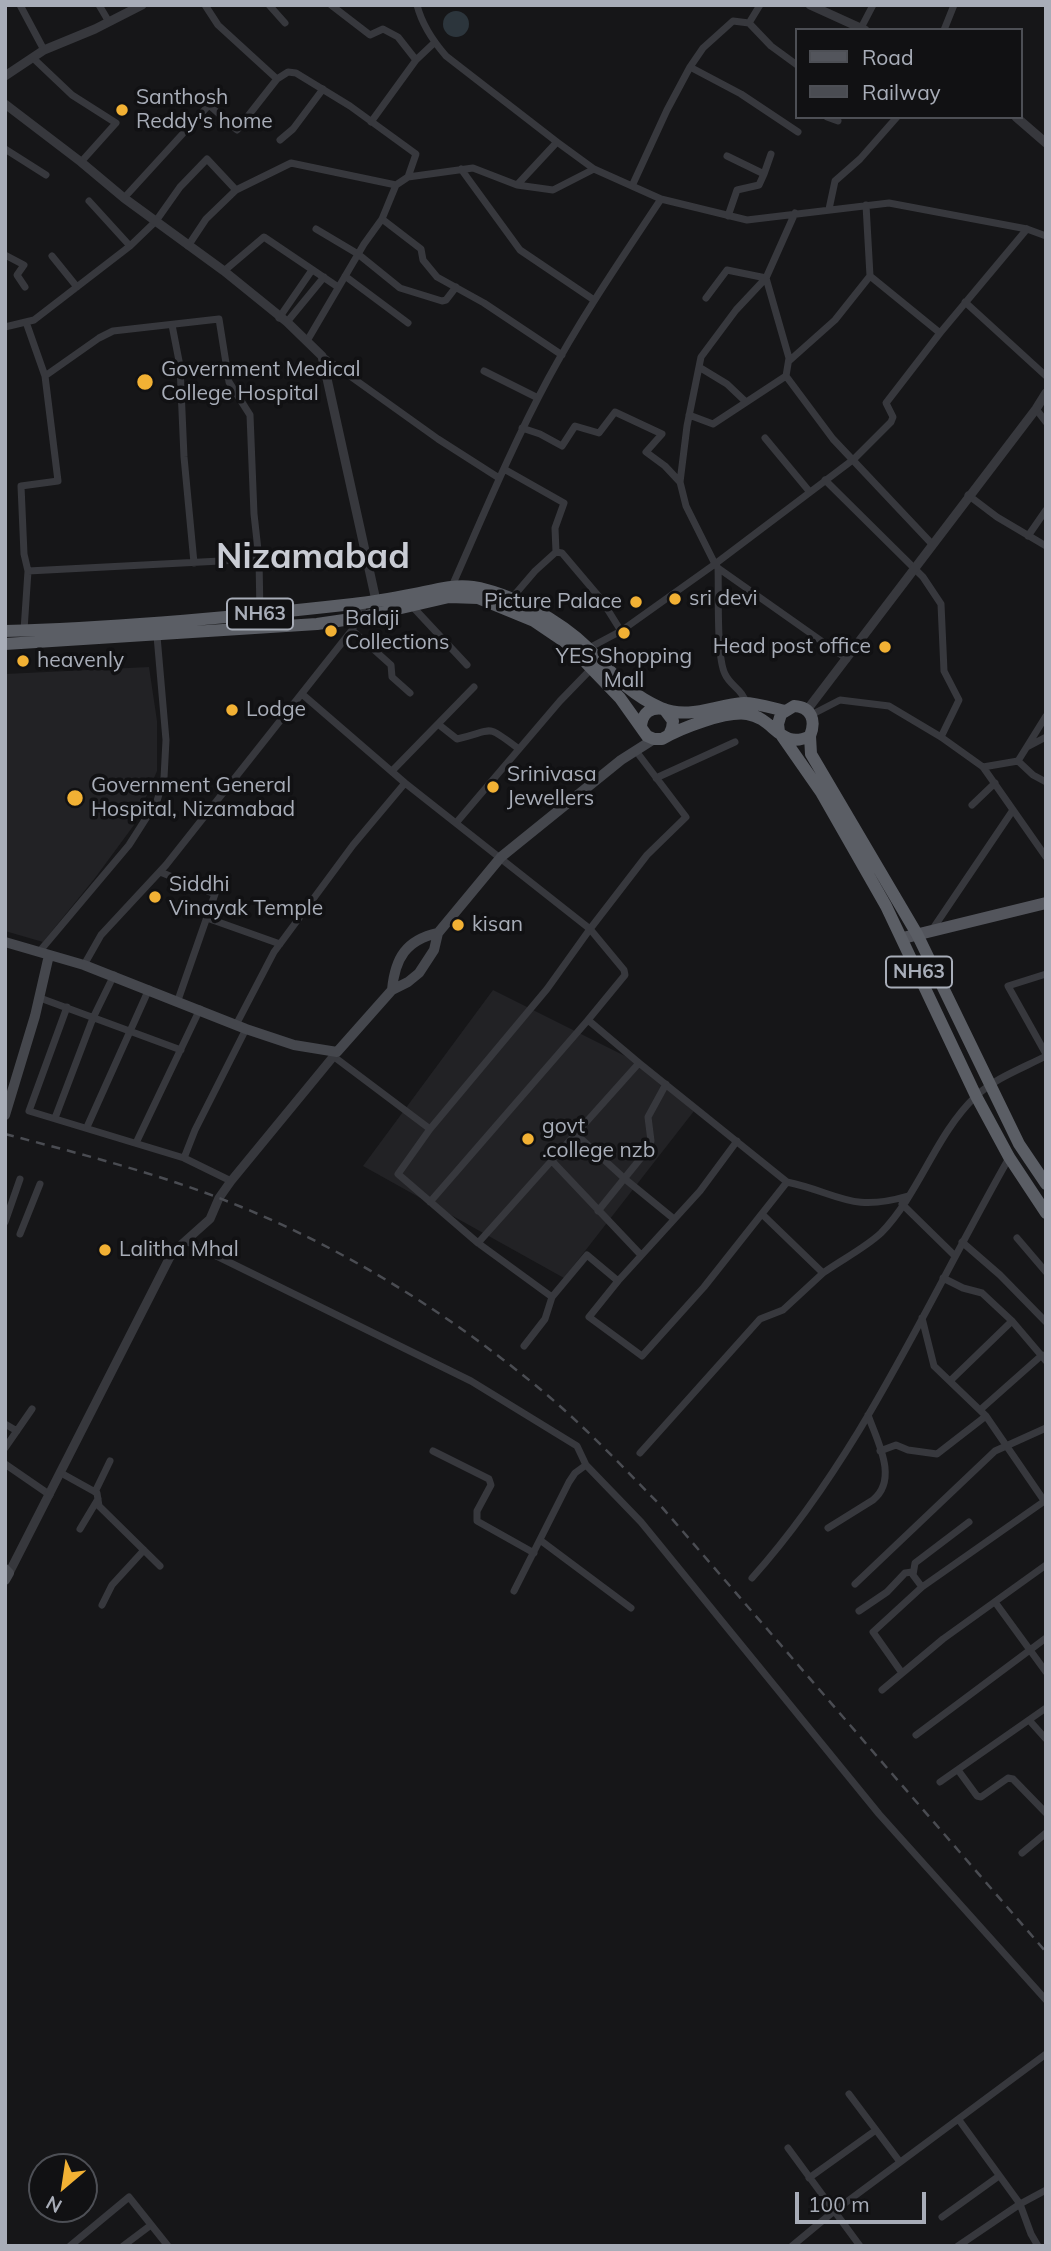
<!DOCTYPE html>
<html>
<head>
<meta charset="utf-8">
<style>
  body { margin:0 }
  #map { position:relative; width:1051px; height:2251px; overflow:hidden; background:#161618; font-family:Mulish,sans-serif }
  canvas { display:block }
  .frame { position:absolute; inset:0; border:7px solid #a8adb8; pointer-events:none }
  .legend { position:absolute; left:795px; top:28px; width:228px; height:91px; box-sizing:border-box; background:#111113; border:2px solid #4d4f55; margin:0; padding:9px 12px; list-style:none; font-size:21px; color:#a8adb8 }
  .legend li { display:flex; align-items:center; gap:14px; height:35px }
  .legend b { width:35px; border:2px solid #4d4f55 }
  .north { position:absolute; left:28px; top:2153px; width:70px; height:70px; box-sizing:border-box; background:#111113; border:2px solid #4d4f55; border-radius:50%; rotate:209deg; font-size:19px; font-weight:700; line-height:28px; text-align:center; color:#a8adb8 }
  .north::after { content:''; display:block; margin:auto; width:24px; height:32px; background:#f2b134; clip-path:polygon(50% 0,100% 100%,50% 72%,0 100%) }
  .scale { position:absolute; left:795px; top:2192px; width:131px; height:32px; box-sizing:border-box; border:4px solid #a8adb8; border-top:0; padding-left:9px; font-size:21px; line-height:24px; white-space:nowrap; color:#a8adb8; -webkit-text-stroke:5px #111113; paint-order:stroke }
</style>
</head>
<body>
<div id="map">
<canvas width="1051" height="2251"></canvas>
<div class="frame"></div>
<ul class="legend">
<li><b style="height:9px;background:#53555c"></b>Road</li>
<li><b style="height:9px;background:#4a4c52"></b>Railway</li>
</ul>
<div class="north">N</div>
<div class="scale">100 m</div>
</div>
<script>
const ctx = document.querySelector('canvas').getContext('2d');
ctx.lineJoin = 'round';
function paint(path, color) {
  ctx.fillStyle = color;
  ctx.fill(path, 'evenodd');
}
function trace(path, color, width, dash) {
  ctx.strokeStyle = color;
  ctx.lineWidth = width;
  ctx.lineCap = dash ? 'butt' : 'round';
  ctx.setLineDash(dash || []);
  ctx.stroke(path);
}
function label(font, color, halo, rows, align = 'center') {
  ctx.font = font + ' Mulish,sans-serif';
  ctx.lineWidth = 7;
  ctx.setLineDash([]);
  ctx.textBaseline = 'middle';
  ctx.strokeStyle = halo;
  ctx.fillStyle = color;
  for (const [text, x, y, turn = 0] of rows) {
    ctx.save();
    ctx.translate(x, y);
    ctx.rotate((+turn || 0) * Math.PI / 180);
    ctx.textAlign = isNaN(turn) ? turn : align;
    if (halo) ctx.strokeText(text, 0, 0);
    ctx.fillText(text, 0, 0);
    ctx.restore();
  }
}
paint(new Path2D(`
  M 149,667 L 157,721 L 157,771 L 134,825 L 95,878 L 43,942 L 5,931 L 5,674 Z
  M 493,990 L 639,1063 L 694,1111 L 564,1278 L 363,1166 Z`), '#222225');
paint(new Path2D(`
  M443 24a13 13 0 1 1 26 0a13 13 0 1 1-26 0Z`), '#2c353c');
trace(new Path2D(`
  M 20,5 L 44,50
  M 99,5 L 109,22
  M 269,5 L 285,23
  M 331,5 L 370,35 L 383,29 L 398,37 L 416,60 L 434,43
  M 417,5 C 422,25 433,41 446,56 L 557,142 L 517,185 L 553,190 L 594,169 L 661,199 L 747,220 L 889,203 L 1027,229 L 1046,236
  M 749,23 L 771,46 L 797,65
  M 861,28 L 873,5
  M 944,30 L 954,5
  M 33,58 L 72,95 L 116,123 L 81,162
  M 690,67 L 741,94 L 798,132
  M 277,79 L 288,72 L 296,73 L 350,106 L 416,154 L 408,177
  M 827,117 L 838,121
  M 371,122 L 416,60
  M 280,140 L 293,129 L 323,89
  M 557,142 L 594,169
  M 5,149 L 46,175
  M 727,156 L 764,174 L 759,185 L 737,190 L 728,216
  M 461,169 L 520,250 L 594,300
  M 764,174 L 771,154
  M 632,186 L 667,110 L 690,67 L 703,48 L 733,21 L 749,23 L 760,5
  M 124,198 L 209,105 L 237,130 L 277,79 L 218,25 L 205,5
  M 89,201 L 130,246
  M 866,205 L 870,276 L 940,333 L 1027,229
  M 829,209 L 835,181 L 860,159 L 897,117
  M 795,213 L 766,278 L 789,358 L 786,376 L 833,439 L 932,544
  M 382,219 L 421,249 L 423,260 L 437,277 L 484,303 L 562,355
  M 316,229 L 358,254 L 400,288 L 442,301 L 446,300 L 456,287
  M 188,246 L 206,219 L 236,190 L 291,163 L 396,185
  M 5,255 L 24,265 L 17,275 L 25,287
  M 52,256 L 77,287
  M 224,271 L 264,237 L 338,287
  M 345,276 L 408,323
  M 706,298 L 727,270 L 766,278 L 736,310 L 701,357 L 687,426 L 680,482 L 686,506 L 715,564 L 854,459 L 891,422 L 893,417 L 886,403 L 940,333
  M 965,302 L 1046,376
  M 279,318 L 312,270
  M 26,322 L 45,376
  M 287,322 L 324,277
  M 172,325 L 180,366 L 184,457 L 194,563
  M 5,327 L 34,320 L 130,246 L 156,221 L 180,187 L 207,159 L 236,190
  M 307,341 L 364,244 L 382,219 L 396,185 L 408,177 L 473,168 L 517,185
  M 322,356 L 438,439 L 499,478
  M 789,361 L 835,320 L 870,276
  M 699,367 L 727,384 L 746,402
  M 484,371 L 538,398
  M 1036,409 L 1046,422
  M 689,415 L 713,424 L 786,376
  M 522,428 L 540,434 L 562,446 L 575,426 L 599,433 L 615,412 L 662,434 L 646,452 L 665,466 L 680,482
  M 765,438 L 809,491
  M 504,469 L 564,503 L 555,528 L 556,552
  M 825,480 L 923,577 L 941,604 L 944,671 L 959,700 L 941,737
  M 968,495 L 997,517 L 1046,546
  M 1028,536 L 1046,510
  M 718,568 L 847,659
  M 28,571 L 259,559
  M 452,586 C 483,516 512,446 548,379 C 582,316 622,258 661,199
  M 511,599 L 535,571 L 556,552 L 562,553 L 601,599 L 621,631
  M 411,605 L 467,665
  M 24,630 L 28,571 L 24,554 L 21,486 L 58,481 L 45,376 L 99,338 L 113,331 L 219,319 L 229,382 L 250,415 L 254,514 L 259,559 L 260,614
  M 352,630 L 391,665 L 392,677 L 410,693
  M 589,648 L 621,631 L 715,564 L 718,568 C 719,590 716,656 725,674 C 731,687 742,688 747,705
  M 302,694 L 405,783 L 590,929 L 547,989 L 430,1129
  M 811,715 L 840,700 L 889,706 L 941,737 L 983,767 L 1046,857
  M 438,724 L 457,739 C 496,730 484,723 519,749
  M 1027,747 L 1046,737
  M 1018,761 L 1046,716
  M 983,767 L 1018,761 L 1033,775 L 1046,782
  M 392,771 L 474,687
  M 656,778 L 735,742
  M 972,805 L 995,783
  M 456,823 L 560,701 L 592,668
  M 160,872 L 215,894 L 178,1000
  M 207,918 L 280,944
  M 932,930 L 1013,810
  M 39,952 L 129,845 L 157,801 L 164,778 L 166,740 L 157,636
  M 84,965 L 101,935 L 166,865 L 352,630 L 365,603
  M 1046,974 L 1008,986 L 1046,1054
  M 40,998 L 181,1050
  M 67,1007 L 29,1111 L 184,1158 L 231,1181
  M 237,1023 L 274,952 L 353,845 L 405,783
  M 333,1056 L 430,1129 L 398,1174 L 478,1243 L 639,1063 L 588,1020 L 625,975 L 624,970 L 590,929 L 647,855 L 686,817 L 636,751
  M 55,1118 L 93,1018 L 114,975
  M 87,1127 L 149,989
  M 577,1135 L 625,1179 L 674,1219
  M 136,1143 L 200,1009
  M 184,1158 L 195,1130 L 246,1029
  M 552,1161 L 640,1254
  M 787,1182 C 839,1193 850,1213 908,1196
  M 430,1202 L 588,1020
  M 902,1204 L 955,1256
  M 598,1211 L 649,1148 L 651,1141 L 648,1117 L 666,1084
  M 762,1214 L 823,1273 C 841,1260 865,1248 881,1233 C 920,1193 935,1135 976,1096 C 995,1078 1023,1068 1046,1056
  M 5,1222 L 20,1179
  M 20,1234 L 40,1184
  M 1017,1238 L 1046,1272
  M 186,1241 L 471,1381 L 577,1446 L 586,1465 L 641,1522 L 879,1814 L 1046,2000
  M 962,1242 L 1000,1275 L 1046,1322
  M 478,1243 L 552,1297 L 587,1255 L 618,1281 L 589,1317 L 642,1356 L 704,1287 L 787,1182 L 639,1063
  M 943,1278 L 963,1288 L 982,1293 L 1012,1321 L 1046,1361
  M 618,1281 L 700,1191 L 737,1141
  M 922,1318 L 934,1366 L 986,1416 L 1045,1502
  M 524,1346 L 545,1319 L 552,1297
  M 950,1381 L 1012,1321
  M 980,1410 L 1042,1355
  M 5,1424 L 17,1431
  M 5,1448 L 32,1409
  M 433,1451 L 489,1479 L 491,1485 L 477,1511 L 477,1521 L 534,1553
  M 880,1451 L 896,1445 L 908,1450 L 937,1454 L 986,1416
  M 640,1453 L 760,1319 L 783,1310 L 823,1273
  M 5,1464 L 50,1495
  M 61,1473 L 97,1493 L 99,1506 L 160,1566
  M 95,1492 L 110,1461
  M 828,1528 L 873,1500 C 899,1479 877,1441 868,1415
  M 80,1529 L 98,1499
  M 540,1540 L 631,1608
  M 752,1578 C 862,1455 928,1300 1009,1158
  M 855,1584 L 995,1451 L 1046,1428
  M 922,1587 L 913,1575 L 915,1563 L 969,1522
  M 514,1591 L 569,1482 L 575,1473 L 586,1465
  M 995,1602 L 1046,1672
  M 102,1605 L 112,1585 L 144,1550
  M 859,1611 L 887,1592 L 905,1573 L 912,1572
  M 902,1673 L 873,1632 L 922,1587 L 1046,1500
  M 882,1690 L 943,1639 L 1046,1565
  M 1029,1720 L 1046,1739
  M 916,1735 L 1046,1638
  M 958,1770 L 977,1796 L 981,1797 L 1008,1778 L 1013,1779 L 1046,1813
  M 940,1782 L 1046,1708
  M 1022,1853 L 1046,1833
  M 849,2094 L 900,2162
  M 959,2120 L 1020,2204 L 1046,2190
  M 788,2148 L 860,2246
  M 809,2178 L 876,2130
  M 942,2217 L 999,2176
  M 70,2246 L 129,2197 L 168,2246
  M 123,2246 L 151,2225
  M 792,2246 L 833,2212 L 1046,2054
  M 958,2246 L 1020,2204 L 1031,2234 L 1038,2246`), '#37383d', 7);
trace(new Path2D(`
  M 810,5 L 865,30
  M 5,76 L 44,50 L 95,29 L 142,5
  M 5,104 L 81,162 L 124,198 L 224,271 L 287,322 L 322,356 L 377,605
  M 1016,117 L 1046,143
  M 807,710 L 1036,409 L 1046,393
  M 9,1573 L 172,1253 L 210,1219 L 219,1198 L 231,1181 L 337,1052`), '#37383d', 9);
trace(new Path2D(`
  M 5,942 L 84,965 L 246,1029 L 294,1045 L 337,1052 L 392,990 L 408,982 L 419,973 L 434,950 L 438,933 L 501,857 L 621,760 L 654,739
  M 392,990 C 395,958 406,940 438,933
  M 5,1115 L 35,1016 L 49,955
  M 5,1569 L 9,1573 L 5,1580`), '#45474d', 10);
trace(new Path2D(`
  M 903,938 L 1046,903`), '#53555c', 12);
trace(new Path2D(`
  M 5,631 C 121,628 237,617 353,604 C 374,602 395,598 415,594 C 434,590 454,584 473,587 C 511,593 560,621 588,648 C 613,673 627,693 661,708 C 689,720 715,705 744,703 C 757,703 772,708 785,711
  M 5,644 L 317,624 L 358,618 L 449,597 L 478,598 L 534,621 L 568,644 L 620,698 L 647,736 L 654,739 L 662,739 C 681,728 725,711 747,714 C 775,718 780,751 810,736 C 816,721 812,707 794,706 L 781,714 L 778,724 L 779,732
  M 641,727 C 642,712 651,707 664,709 L 673,721 L 672,728 L 669,735
  M 782,736 L 821,792 L 886,906 L 976,1096 L 1009,1157 L 1046,1213
  M 810,736 L 811,754 L 917,934 L 1019,1144 L 1046,1184`), '#5b5e65', 12);
trace(new Path2D(`
  M 5,1134 C 77,1153 149,1171 219,1198 C 338,1244 448,1312 546,1394 C 586,1428 623,1467 660,1505 L 1046,1952`), '#4a4c52', 2.5, [9, 7]);
for (const [x, y, r, color] of [
  [122,110,7,"#f2b134"],
  [145,382,9,"#f2b134"],
  [675,599,7,"#f2b134"],
  [636,602,7,"#f2b134"],
  [331,631,7,"#f2b134"],
  [624,633,7,"#f2b134"],
  [885,647,7,"#f2b134"],
  [23,661,7,"#f2b134"],
  [232,710,7,"#f2b134"],
  [493,787,7,"#f2b134"],
  [75,798,9,"#f2b134"],
  [155,897,7,"#f2b134"],
  [458,925,7,"#f2b134"],
  [528,1139,7,"#f2b134"],
  [105,1250,7,"#f2b134"]
]) {
  const dot = new Path2D();
  dot.arc(x, y, r, 0, 2 * Math.PI);
  ctx.fillStyle = color;
  ctx.fill(dot);
  trace(dot, '#111113', 2.5);
}
for (const [x, y, w] of [
  [260,614,66],
  [919,972,66]
]) {
  const box = new Path2D();
  box.roundRect(x - w / 2, y - 15.5, w, 31, 5);
  ctx.fillStyle = '#111113';
  ctx.fill(box);
  trace(box, '#a8adb8', 2);
}
label('bold 19px', '#a8adb8', null, [
  ["NH63",260,614],
  ["NH63",919,972]
]);
label('21px', '#a8adb8', '#111113', [
  ["Santhosh",136,98],
  ["Reddy's home",136,122],
  ["Government Medical",161,370],
  ["College Hospital",161,394],
  ["sri devi",689,599],
  ["Picture Palace",622,602,"right"],
  ["Balaji",345,619],
  ["Collections",345,643],
  ["Head post office",871,647,"right"],
  ["YES Shopping",624,657,"center"],
  ["Mall",624,681,"center"],
  ["heavenly",37,661],
  ["Lodge",246,710],
  ["Srinivasa",507,775],
  ["Jewellers",507,799],
  ["Government General",91,786],
  ["Hospital, Nizamabad",91,810],
  ["Siddhi",169,885],
  ["Vinayak Temple",169,909],
  ["kisan",472,925],
  ["govt",542,1127],
  [".college nzb",542,1151],
  ["Lalitha Mhal",119,1250]
], 'left');
label('bold 35px', '#c9ccd4', '#111113', [
  ["Nizamabad",313,557]
]);
</script>
</body>
</html>
